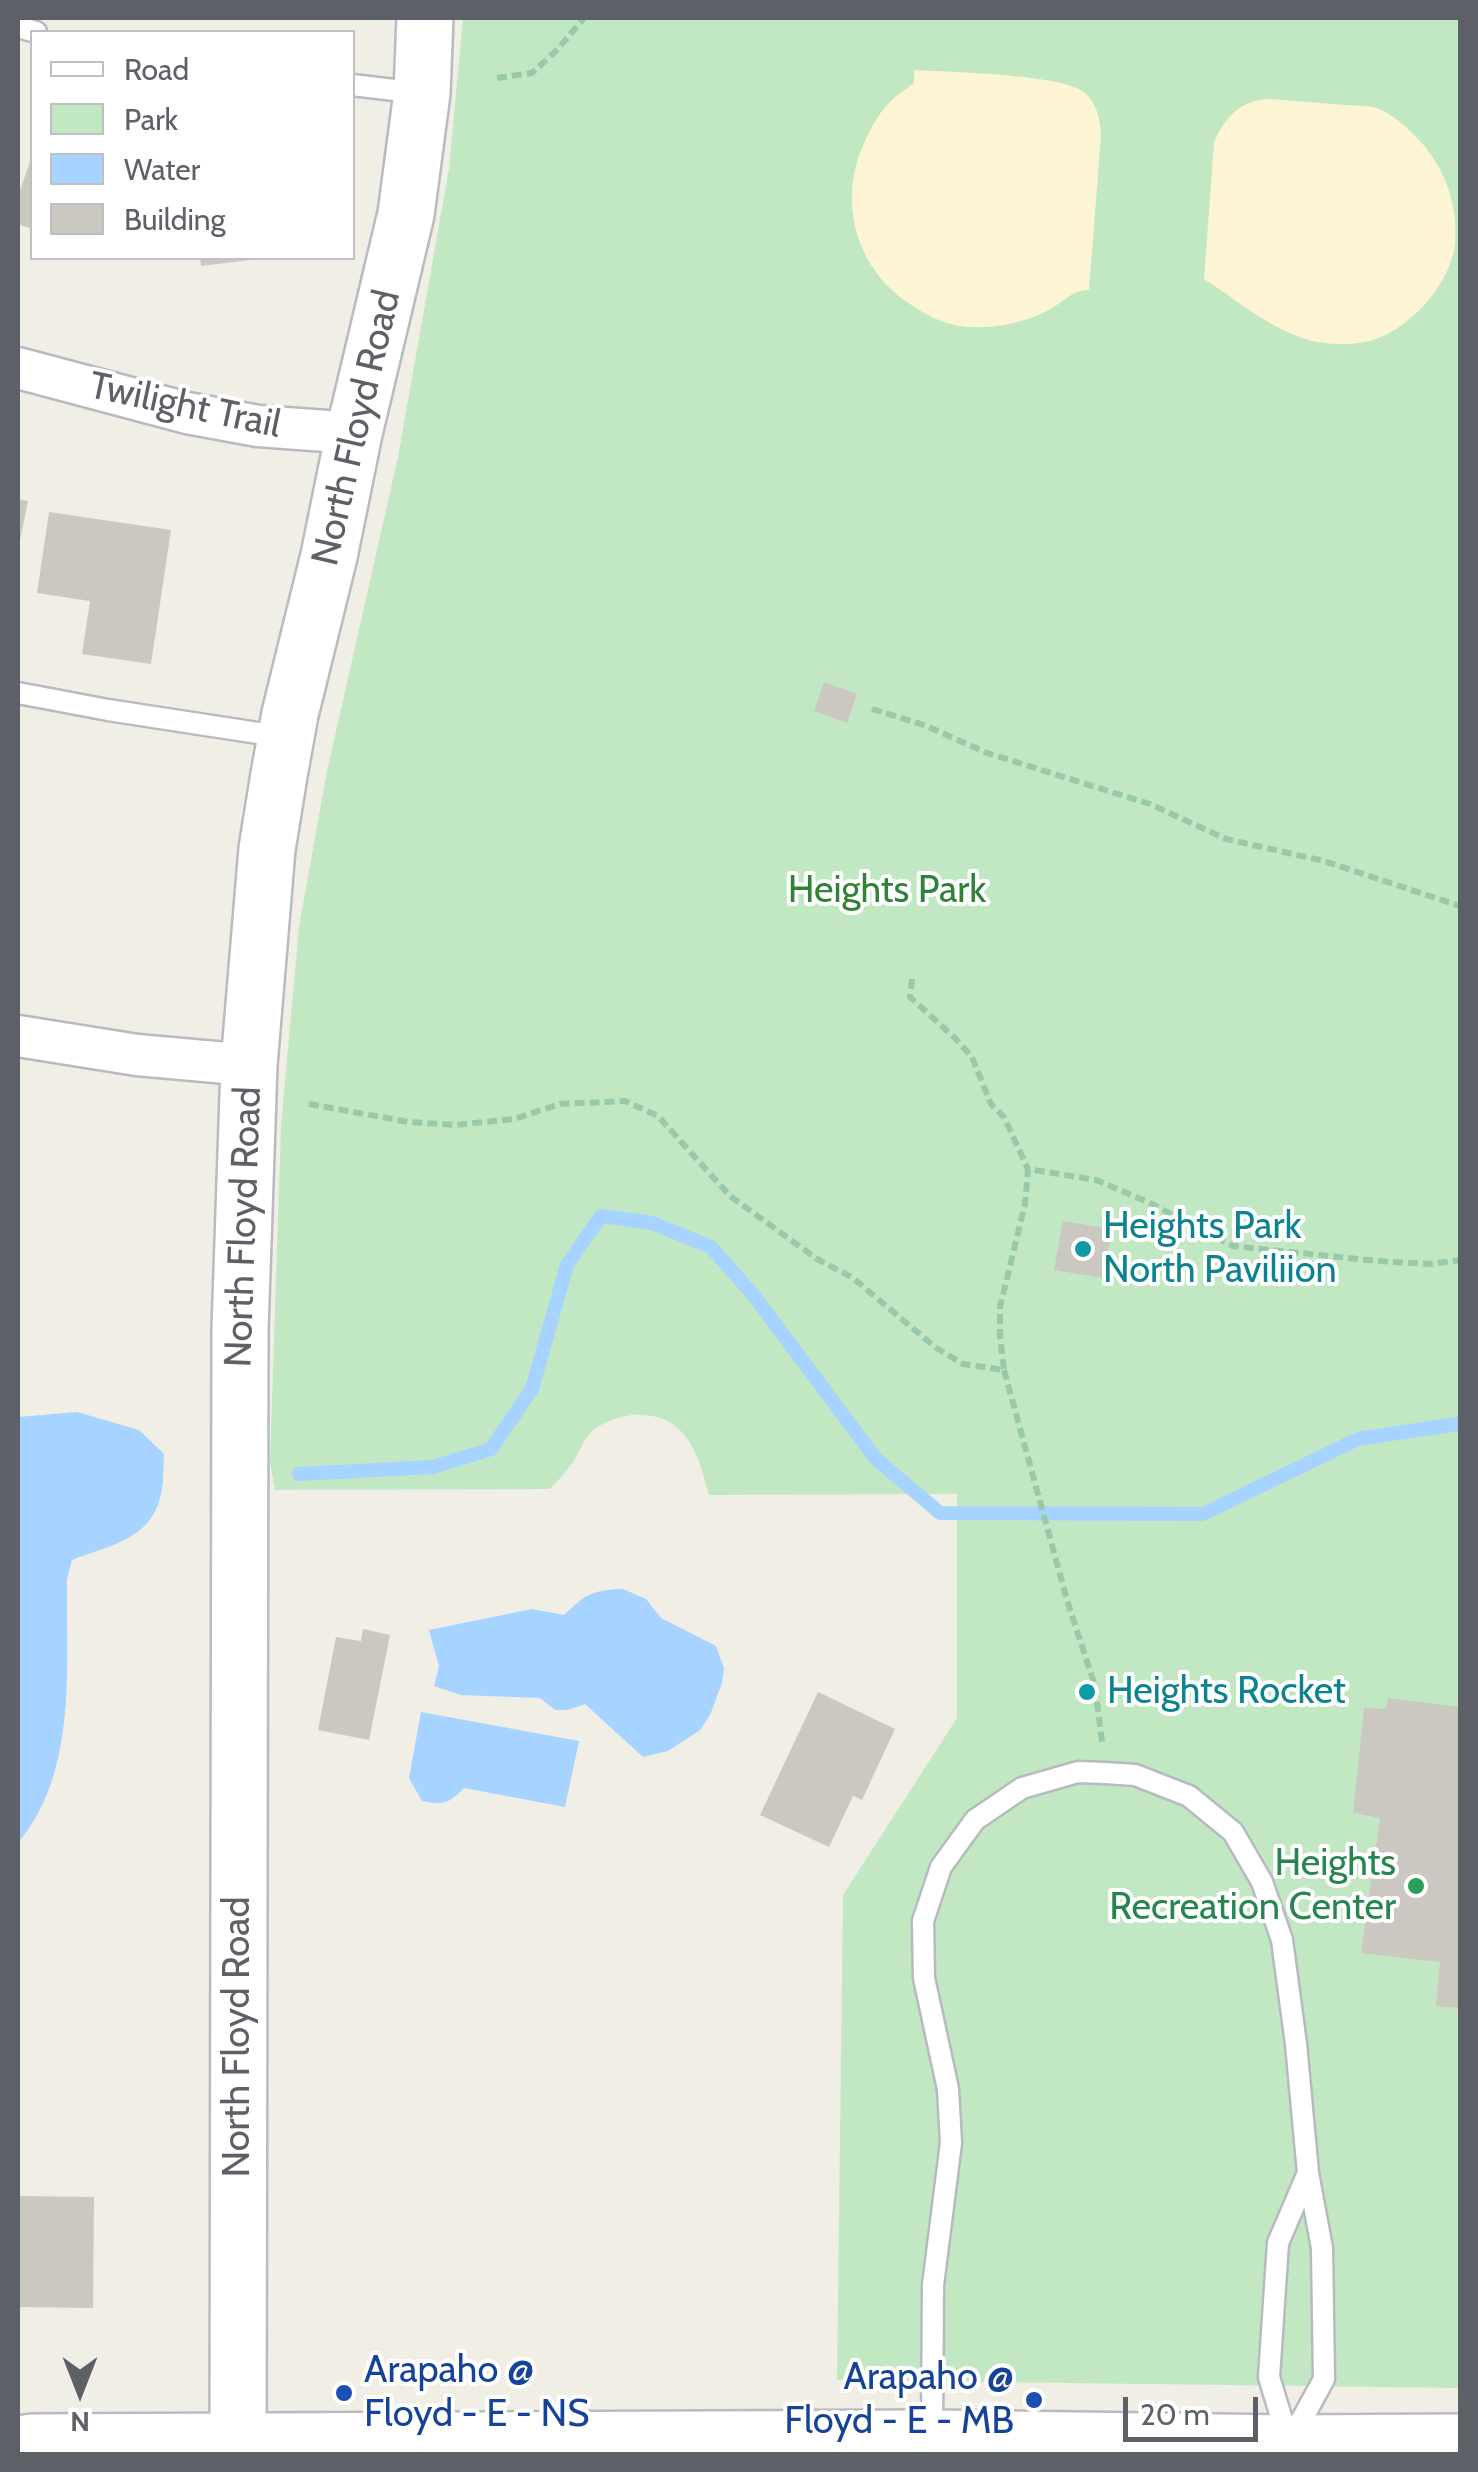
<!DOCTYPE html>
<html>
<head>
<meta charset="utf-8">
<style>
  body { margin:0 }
  #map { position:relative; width:1478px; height:2472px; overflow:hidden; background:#f0eee5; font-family:Cabin,sans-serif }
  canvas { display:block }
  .frame { position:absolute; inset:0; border:20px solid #5d6066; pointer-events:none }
  .legend { position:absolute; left:30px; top:30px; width:325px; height:230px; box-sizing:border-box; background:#fff; border:2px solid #bebfc2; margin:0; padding:12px 18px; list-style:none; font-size:30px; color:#5d6066 }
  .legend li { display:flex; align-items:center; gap:20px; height:50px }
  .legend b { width:50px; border:2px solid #bebfc2 }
  .north { position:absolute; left:30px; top:2342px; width:100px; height:100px; -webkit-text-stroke:8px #fff; paint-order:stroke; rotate:180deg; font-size:28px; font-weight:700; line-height:40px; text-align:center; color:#5d6066 }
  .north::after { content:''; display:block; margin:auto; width:35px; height:45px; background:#5d6066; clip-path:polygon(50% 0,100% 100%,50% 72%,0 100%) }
  .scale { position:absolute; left:1123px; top:2397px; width:135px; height:45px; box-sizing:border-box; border:5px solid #5d6066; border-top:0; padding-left:12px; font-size:30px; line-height:35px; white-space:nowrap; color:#5d6066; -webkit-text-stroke:8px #fff; paint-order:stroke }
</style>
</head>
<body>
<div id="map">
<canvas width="1478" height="2472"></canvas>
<div class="frame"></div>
<ul class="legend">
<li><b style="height:12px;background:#fff"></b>Road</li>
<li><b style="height:28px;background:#c1e8c3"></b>Park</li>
<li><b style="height:28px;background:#a6d3ff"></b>Water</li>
<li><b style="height:28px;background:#cbc8c2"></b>Building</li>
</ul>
<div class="north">N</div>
<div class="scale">20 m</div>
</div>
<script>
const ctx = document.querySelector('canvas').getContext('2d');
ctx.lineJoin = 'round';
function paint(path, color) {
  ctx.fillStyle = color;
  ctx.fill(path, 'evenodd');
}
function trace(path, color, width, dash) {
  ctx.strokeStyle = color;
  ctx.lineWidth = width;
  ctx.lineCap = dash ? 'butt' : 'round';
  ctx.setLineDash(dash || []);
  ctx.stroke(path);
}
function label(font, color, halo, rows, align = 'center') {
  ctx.font = font + ' Cabin,sans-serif';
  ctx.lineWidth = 8;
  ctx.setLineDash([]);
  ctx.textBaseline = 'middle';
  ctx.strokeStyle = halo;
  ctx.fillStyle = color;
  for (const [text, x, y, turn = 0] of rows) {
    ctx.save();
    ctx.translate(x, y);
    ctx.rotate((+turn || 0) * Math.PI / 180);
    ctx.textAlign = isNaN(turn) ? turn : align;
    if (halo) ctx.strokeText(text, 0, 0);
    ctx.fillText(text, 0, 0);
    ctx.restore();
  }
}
paint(new Path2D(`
  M 463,18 L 1460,18 L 1460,2388 L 837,2380 L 843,1895 L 957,1718 L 957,1494 L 709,1495 C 698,1453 686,1412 633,1415 C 620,1416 600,1423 591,1432 C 584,1439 580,1451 575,1459 C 568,1470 559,1479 550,1489 L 275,1490 L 270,1462 L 281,1126 L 299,927 L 327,771 L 398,457 L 449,169 Z`), '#c1e8c3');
paint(new Path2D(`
  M 914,70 C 947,72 1065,74 1085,93 C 1098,105 1100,119 1101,136 L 1089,290 C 1074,289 1063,302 1049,310 C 1023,324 989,330 959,326 C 942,323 924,314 910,304 C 855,268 837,200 865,141 C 872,125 882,108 895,97 C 901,92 908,88 914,83 Z
  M 1270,99 C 1295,101 1321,103 1346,105 C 1355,106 1367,105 1376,108 C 1392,113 1408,128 1419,140 C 1444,166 1459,206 1455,244 C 1451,282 1413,326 1376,339 C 1358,346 1328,345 1309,340 C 1270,329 1237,300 1204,279 L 1214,143 C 1225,116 1241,100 1270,99 Z`), '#fcf4d4');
paint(new Path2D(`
  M 77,1412 L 139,1430 L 164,1454 C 163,1467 164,1481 161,1494 C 151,1540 110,1545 72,1560 L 67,1579 C 66,1667 78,1772 18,1843 L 18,1417 Z
  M 623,1589 L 646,1599 L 661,1618 L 716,1646 L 724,1668 L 722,1683 L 710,1715 L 700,1730 L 668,1751 L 643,1757 L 585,1704 L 568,1710 L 555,1710 L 540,1698 L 461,1695 L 434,1686 L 439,1666 L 429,1630 L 532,1609 L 564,1615 C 586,1594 592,1590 623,1589 Z
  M 421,1712 L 579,1741 L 565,1807 L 464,1788 C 448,1804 444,1805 422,1801 L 409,1778 Z`), '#a6d3ff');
trace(new Path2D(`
  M 299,1474 L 433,1467 L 491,1449 L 532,1389 L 567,1265 L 601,1216 L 652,1223 L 711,1247 L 755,1297 L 875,1458 L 940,1513 L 1203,1514 L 1358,1439 L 1457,1424 L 1460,1425`), '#a6d3ff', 14);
paint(new Path2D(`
  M 32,156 L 32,229 L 18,224 L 18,196 Z
  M 200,258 L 251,258 L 251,260 L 201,266 Z
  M 18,499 L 28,501 L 19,545 L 18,545 Z
  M 49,512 L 171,530 L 151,664 L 82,654 L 90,601 L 37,593 Z
  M 824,682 L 857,694 L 847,723 L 814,711 Z
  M 1063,1221 L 1112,1229 L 1103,1278 L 1054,1270 Z
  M 363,1629 L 390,1635 L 369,1740 L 318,1730 L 336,1637 L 361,1641 Z
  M 818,1692 L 895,1729 L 862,1800 L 853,1796 L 829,1847 L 760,1815 Z
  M 1388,1698 L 1460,1707 L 1460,2008 L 1436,2006 L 1440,1962 L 1361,1953 L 1380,1818 L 1353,1813 L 1364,1708 L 1386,1709 Z
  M 18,2196 L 94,2197 L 93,2308 L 18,2307 Z`), '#cbc8c2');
const lane = new Path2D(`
  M 18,27 L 36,32
  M 352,85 L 420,93
  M 18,693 L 108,710 L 284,737
  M 1308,2173 L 1322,2248 L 1324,2379 L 1289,2443 L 1269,2377 L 1278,2243 Z
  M 932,2434 L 933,2285 L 951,2143 L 948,2089 L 924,1978 L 923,1921 L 941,1867 L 975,1820 L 1022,1788 L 1078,1772 L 1105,1773 L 1135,1775 L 1189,1796 L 1233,1832 L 1262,1882 L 1282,1940 L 1296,2044 L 1308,2173`);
const street = new Path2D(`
  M 18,368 L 187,413 L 258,426 L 354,433
  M 18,1036 L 137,1055 L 249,1065`);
const secondary = new Path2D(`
  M 18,2444 L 33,2442 L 932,2438 L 1289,2443 L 1460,2442
  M 238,2454 L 240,1329 L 249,1065 L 267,849 L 279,775 L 290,714 L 329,556 L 354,433 L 406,214 L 422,93 L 425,18`);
trace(lane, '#b7babf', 25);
trace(street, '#b7babf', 45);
trace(secondary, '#b8bbc1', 60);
trace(new Path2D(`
  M 497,78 L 532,73 L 557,50 L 584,18
  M 872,709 L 924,725 L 987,753 L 1150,804 L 1226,839 L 1324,861 L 1460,906
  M 912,979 L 910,997 L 955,1038 L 972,1057 L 991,1104 L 1004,1117 L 1028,1169
  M 309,1104 L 409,1122 L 456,1125 L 514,1119 L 560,1104 L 625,1101 L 658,1116 L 730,1196 L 817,1259 L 853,1278 L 935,1347 L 963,1364 L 1004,1370 L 1000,1337 L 1000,1307 L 1025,1204 L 1028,1169 L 1096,1180 L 1148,1202 L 1233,1246 L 1377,1261 L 1430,1264 L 1460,1260
  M 1004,1370 L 1067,1600 L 1095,1686 L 1102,1742`), '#99c9aa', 6, [10, 5]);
trace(lane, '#fff', 20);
trace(street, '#fff', 40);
trace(secondary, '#fff', 55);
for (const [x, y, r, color] of [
  [1083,1249,10,"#0f9aa8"],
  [1087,1692,10,"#0f9aa8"],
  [1416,1886,10,"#2e9e5b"],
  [344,2393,10,"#1a4fb4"],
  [1034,2400,10,"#1a4fb4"]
]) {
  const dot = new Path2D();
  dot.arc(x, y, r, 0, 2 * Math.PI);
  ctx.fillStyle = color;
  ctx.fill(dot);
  trace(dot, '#fff', 4);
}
label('38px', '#5d6066', '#fff', [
  ["Twilight Trail",185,406,12],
  ["North Floyd Road",357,428,-77],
  ["North Floyd Road",244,1227,-88],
  ["North Floyd Road",238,2037,-90]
]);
label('38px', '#308239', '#fff', [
  ["Heights Park",887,891]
]);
label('38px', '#0d838f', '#fff', [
  ["Heights Park",1103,1227],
  ["North Paviliion",1103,1271],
  ["Heights Rocket",1107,1692]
], 'left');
label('38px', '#27864d', '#fff', [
  ["Heights",1396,1864],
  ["Recreation Center",1396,1908]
], 'right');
label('38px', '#164399', '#fff', [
  ["Arapaho @",364,2371],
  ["Floyd - E - NS",364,2415],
  ["Arapaho @",1014,2378,"right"],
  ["Floyd - E - MB",1014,2422,"right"]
], 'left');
</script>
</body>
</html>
